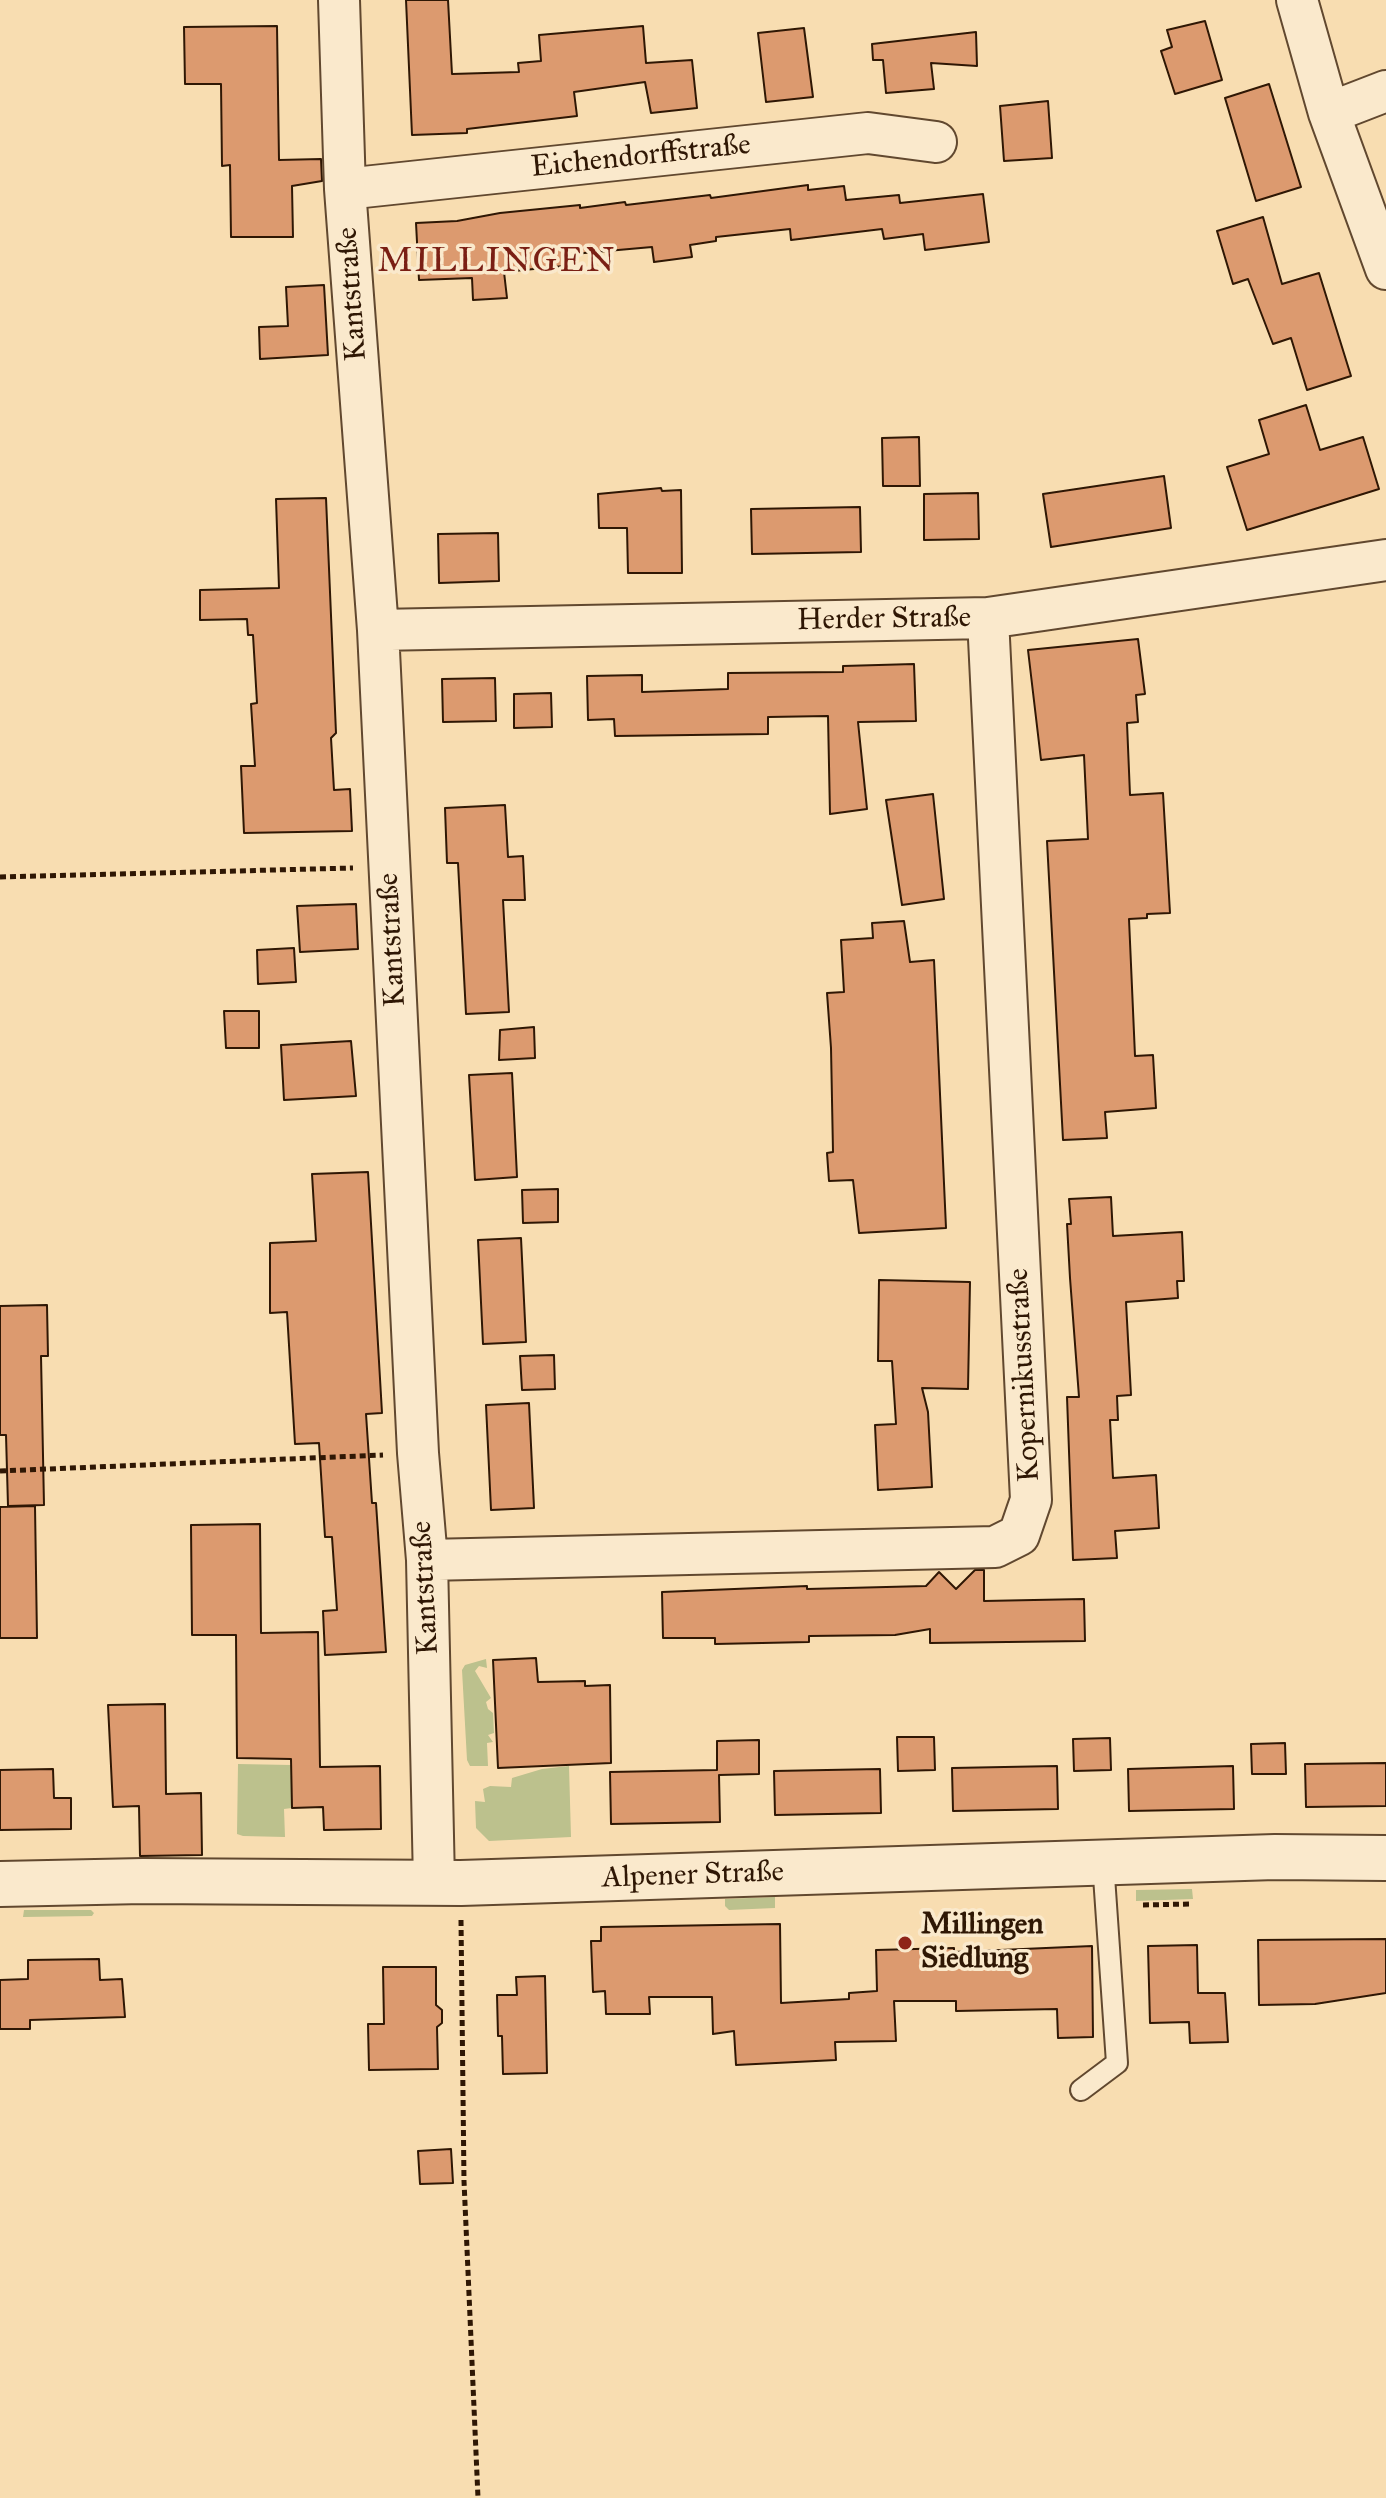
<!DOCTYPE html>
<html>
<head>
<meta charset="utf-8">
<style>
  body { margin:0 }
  canvas { display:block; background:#f8ddb1 }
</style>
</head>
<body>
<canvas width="1386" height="2498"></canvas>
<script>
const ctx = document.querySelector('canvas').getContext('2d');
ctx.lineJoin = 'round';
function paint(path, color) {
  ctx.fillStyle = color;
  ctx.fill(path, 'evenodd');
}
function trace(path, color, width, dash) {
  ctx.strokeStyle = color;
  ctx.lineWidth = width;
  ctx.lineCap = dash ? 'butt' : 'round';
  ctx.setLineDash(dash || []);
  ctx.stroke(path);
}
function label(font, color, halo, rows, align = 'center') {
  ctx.font = font + ' "IM FELL Great Primer",serif';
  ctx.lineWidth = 7;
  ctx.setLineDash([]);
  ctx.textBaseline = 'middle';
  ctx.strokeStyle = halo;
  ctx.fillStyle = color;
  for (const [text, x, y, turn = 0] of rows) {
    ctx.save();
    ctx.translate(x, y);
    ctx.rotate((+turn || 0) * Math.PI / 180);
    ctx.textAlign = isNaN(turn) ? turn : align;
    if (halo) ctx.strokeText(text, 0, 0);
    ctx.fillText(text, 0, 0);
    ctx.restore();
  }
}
paint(new Path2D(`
  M 486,1659 L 487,1668 L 479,1666 L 475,1671 L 491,1698 L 486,1702 L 488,1709 L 493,1713 L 494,1733 L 488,1735 L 493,1742 L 487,1743 L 488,1766 L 470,1766 L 467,1760 L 462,1670 L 465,1665 Z
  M 238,1764 L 291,1765 L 292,1808 L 284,1809 L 285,1837 L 243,1836 L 237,1834 Z
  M 569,1766 L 571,1837 L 489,1841 L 476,1828 L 475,1801 L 485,1802 L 483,1789 L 490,1786 L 511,1787 L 512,1778 L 542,1769 Z
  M 1192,1889 L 1193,1899 L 1136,1901 L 1136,1890 Z
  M 775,1897 L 775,1908 L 729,1910 L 725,1906 L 725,1899 Z
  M 24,1910 L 91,1910 L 94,1913 L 92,1916 L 23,1917 Z`), '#bcc18d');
const building = new Path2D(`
  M 406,0 L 448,0 L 452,74 L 519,72 L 518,63 L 541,61 L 539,35 L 643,26 L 646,63 L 692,60 L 697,108 L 651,113 L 645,82 L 574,92 L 577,116 L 467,129 L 467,133 L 412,135 Z
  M 1205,21 L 1222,80 L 1175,94 L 1161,51 L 1172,47 L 1167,30 Z
  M 277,26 L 279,160 L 321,159 L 322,181 L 292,186 L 293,237 L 231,237 L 230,165 L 222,166 L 221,84 L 185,84 L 184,27 Z
  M 804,28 L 813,97 L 766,102 L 758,33 Z
  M 976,32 L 977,66 L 931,63 L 934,89 L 886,93 L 883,60 L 873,60 L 872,44 Z
  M 1269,84 L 1301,187 L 1256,201 L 1225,98 Z
  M 1048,101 L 1052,158 L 1004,161 L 1000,106 Z
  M 808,185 L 808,190 L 844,186 L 846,200 L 899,195 L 900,203 L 983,194 L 989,242 L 925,250 L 923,234 L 884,239 L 882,229 L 791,240 L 790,229 L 716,237 L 716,241 L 690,245 L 692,257 L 654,262 L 652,247 L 562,255 L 564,266 L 504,272 L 507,298 L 473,300 L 472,278 L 419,280 L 416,223 L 457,221 L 500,213 L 580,205 L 580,208 L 625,202 L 626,205 L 710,195 L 711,198 Z
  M 1263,217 L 1282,284 L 1319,273 L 1351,376 L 1307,390 L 1291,338 L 1273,344 L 1248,279 L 1233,284 L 1217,231 Z
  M 324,285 L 328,355 L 260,359 L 259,327 L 288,326 L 286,287 Z
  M 1306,405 L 1320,450 L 1363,437 L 1379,489 L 1247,530 L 1227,467 L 1269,454 L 1259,420 Z
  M 919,437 L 920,486 L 883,486 L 882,438 Z
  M 1164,476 L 1171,528 L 1051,547 L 1043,494 Z
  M 661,488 L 662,491 L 681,490 L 682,573 L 628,573 L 627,528 L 599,528 L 598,494 Z
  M 978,493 L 979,539 L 924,540 L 924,494 Z
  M 326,498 L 336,733 L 331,738 L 334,790 L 350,789 L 352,831 L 244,833 L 241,766 L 255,766 L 251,704 L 257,703 L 253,635 L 248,635 L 247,619 L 200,620 L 200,590 L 279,588 L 276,499 Z
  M 860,507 L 861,552 L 752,554 L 751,509 Z
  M 498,533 L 499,581 L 439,583 L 438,534 Z
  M 1138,639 L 1145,694 L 1136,695 L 1138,722 L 1127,723 L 1130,795 L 1163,793 L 1170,913 L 1147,914 L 1147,918 L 1129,919 L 1135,1056 L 1153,1055 L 1156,1108 L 1105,1112 L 1107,1138 L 1063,1140 L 1047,841 L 1088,839 L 1084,755 L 1041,760 L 1028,650 Z
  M 914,664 L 916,721 L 858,722 L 867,809 L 830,814 L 828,716 L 768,717 L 768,734 L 615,736 L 614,719 L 588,720 L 587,676 L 642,675 L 642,692 L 728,689 L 728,673 L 843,672 L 843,666 Z
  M 495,678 L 496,721 L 443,722 L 442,679 Z
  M 551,693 L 552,727 L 514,728 L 514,694 Z
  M 933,794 L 944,899 L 902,905 L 886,800 Z
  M 505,805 L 508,857 L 523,856 L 525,900 L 503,900 L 509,1012 L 466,1014 L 458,863 L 447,863 L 445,808 Z
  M 356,904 L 358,949 L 300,952 L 297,906 Z
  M 904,921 L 910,962 L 934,960 L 946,1228 L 859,1233 L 853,1180 L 829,1181 L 827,1153 L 833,1152 L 831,1048 L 827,993 L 844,992 L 841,940 L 873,938 L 872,923 Z
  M 294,948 L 296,982 L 258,984 L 257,950 Z
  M 224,1011 L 259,1011 L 259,1048 L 226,1048 Z
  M 534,1027 L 535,1058 L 499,1060 L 500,1030 Z
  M 351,1041 L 356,1096 L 284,1100 L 281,1045 Z
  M 512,1073 L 517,1177 L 475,1180 L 469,1075 Z
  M 368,1172 L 382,1413 L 366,1414 L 372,1503 L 376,1503 L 386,1652 L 325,1655 L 323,1611 L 337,1610 L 332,1537 L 325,1537 L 319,1443 L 295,1444 L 287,1312 L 270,1313 L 270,1243 L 316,1241 L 312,1174 Z
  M 558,1189 L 558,1222 L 523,1223 L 522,1190 Z
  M 1111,1197 L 1113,1236 L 1182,1232 L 1184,1281 L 1177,1281 L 1178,1298 L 1126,1302 L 1131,1395 L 1117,1396 L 1118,1420 L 1110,1420 L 1113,1478 L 1156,1475 L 1159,1528 L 1115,1531 L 1117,1558 L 1073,1560 L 1067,1397 L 1079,1397 L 1070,1278 L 1067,1224 L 1071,1224 L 1069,1199 Z
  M 521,1238 L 526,1342 L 483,1344 L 478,1240 Z
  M 879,1280 L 970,1282 L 968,1389 L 922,1388 L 928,1412 L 932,1487 L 878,1490 L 875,1425 L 896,1424 L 892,1361 L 878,1361 Z
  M 47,1305 L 48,1356 L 41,1356 L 44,1505 L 8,1506 L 6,1435 L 0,1435 L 0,1306 Z
  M 554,1355 L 555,1389 L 522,1390 L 520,1356 Z
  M 529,1403 L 534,1508 L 491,1510 L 486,1405 Z
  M 35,1506 L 37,1638 L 0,1638 L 0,1507 Z
  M 260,1524 L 261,1633 L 318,1632 L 320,1767 L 380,1766 L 381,1829 L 324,1830 L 323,1807 L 292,1808 L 291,1759 L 237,1758 L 236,1635 L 192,1635 L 191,1525 Z
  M 975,1570 L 984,1570 L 984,1601 L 1084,1599 L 1085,1641 L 930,1643 L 930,1629 L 895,1635 L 809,1636 L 809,1642 L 715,1644 L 715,1638 L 663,1638 L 662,1592 L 807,1586 L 807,1589 L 926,1586 L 939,1572 L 956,1589 Z
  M 536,1658 L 538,1682 L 585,1681 L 585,1686 L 610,1685 L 611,1763 L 498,1768 L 493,1660 Z
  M 165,1704 L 166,1794 L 201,1793 L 202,1855 L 140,1856 L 139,1806 L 113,1807 L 108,1705 Z
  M 897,1737 L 934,1737 L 935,1770 L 898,1771 Z
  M 1110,1738 L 1111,1770 L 1074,1771 L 1073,1739 Z
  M 759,1740 L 759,1774 L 719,1775 L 720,1822 L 611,1824 L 610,1772 L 717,1770 L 717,1741 Z
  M 1285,1743 L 1286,1774 L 1252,1774 L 1251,1744 Z
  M 1386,1763 L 1386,1806 L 1306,1807 L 1305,1764 Z
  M 1057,1766 L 1058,1809 L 953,1811 L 952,1768 Z
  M 1233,1766 L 1234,1809 L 1129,1811 L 1128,1769 Z
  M 53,1769 L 54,1798 L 71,1798 L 71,1829 L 0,1830 L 0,1770 Z
  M 880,1769 L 881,1813 L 775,1815 L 774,1771 Z
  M 780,1924 L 781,2003 L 849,1999 L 849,1993 L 877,1991 L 876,1950 L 954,1948 L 954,1952 L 1092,1946 L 1093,2037 L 1058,2038 L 1057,2009 L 956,2011 L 956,2001 L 894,2001 L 896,2041 L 835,2042 L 836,2060 L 736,2065 L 734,2031 L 713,2034 L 712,1997 L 649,1997 L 650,2014 L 606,2014 L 605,1991 L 593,1992 L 591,1941 L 601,1941 L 601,1927 Z
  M 1386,1939 L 1386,1993 L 1315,2004 L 1259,2005 L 1258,1940 Z
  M 1197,1945 L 1198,1993 L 1225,1993 L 1228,2042 L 1190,2043 L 1189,2022 L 1150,2023 L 1148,1946 Z
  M 99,1959 L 100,1980 L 122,1979 L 125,2017 L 30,2020 L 30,2029 L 0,2029 L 0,1980 L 28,1979 L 28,1960 Z
  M 383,1967 L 436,1967 L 436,2005 L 442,2010 L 442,2023 L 437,2027 L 438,2069 L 369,2070 L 368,2024 L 384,2024 Z
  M 545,1976 L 547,2073 L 503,2074 L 502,2036 L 498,2036 L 497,1995 L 517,1995 L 516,1977 Z
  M 451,2149 L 453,2183 L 420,2184 L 418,2151 Z`);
paint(building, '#dc9a6f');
trace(building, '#2f1704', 2);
const service = new Path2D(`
  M 1081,2090 L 1117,2063 L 1103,1862`);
const minor = new Path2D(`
  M 339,0 L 345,189 L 378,630 L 418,1453 L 427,1560 L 434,1882
  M 1297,0 L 1329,113 L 1386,269
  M 1329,113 L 1386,91
  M 345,189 L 868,133 L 936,142
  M 378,630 L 988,618 L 1386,560
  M 427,1560 L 995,1547 L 1019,1535 L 1031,1500 L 988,618`);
const tertiary = new Path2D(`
  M 0,1884 L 143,1881 L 461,1883 L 1275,1857 L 1386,1858`);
trace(service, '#61482f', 24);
trace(minor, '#61482f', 44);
trace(tertiary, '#61482f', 48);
trace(new Path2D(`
  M 0,877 L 353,868
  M 0,1471 L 383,1455
  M 1143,1905 L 1189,1904
  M 461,1920 L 464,2181 L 478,2498`), '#2f1704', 5, [6, 4]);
trace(service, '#fae9cc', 20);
trace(minor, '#fae9cc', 40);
trace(tertiary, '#fae9cc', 44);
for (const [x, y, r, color] of [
  [905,1943,8,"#8f2418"]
]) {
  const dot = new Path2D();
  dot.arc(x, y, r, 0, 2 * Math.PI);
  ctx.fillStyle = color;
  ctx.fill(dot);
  trace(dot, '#fae9cc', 3);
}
label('30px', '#2f1704', '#fae9cc', [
  ["Eichendorffstraße",641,157,-6],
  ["Kantstraße",353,294,-94],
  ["Herder Straße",884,620,-1],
  ["Kantstraße",393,940,-93],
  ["Kopernikusstraße",1025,1375,-93],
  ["Kantstraße",426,1588,-93],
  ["Alpener Straße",693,1876,-2]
]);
label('bold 30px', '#2f1704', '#fae9cc', [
  ["Millingen",921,1926],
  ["Siedlung",921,1960]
], 'left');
ctx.letterSpacing = '2px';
label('34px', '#7a1f14', '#fae9cc', [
  ["MILLINGEN",497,263]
]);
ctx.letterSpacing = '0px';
</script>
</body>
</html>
